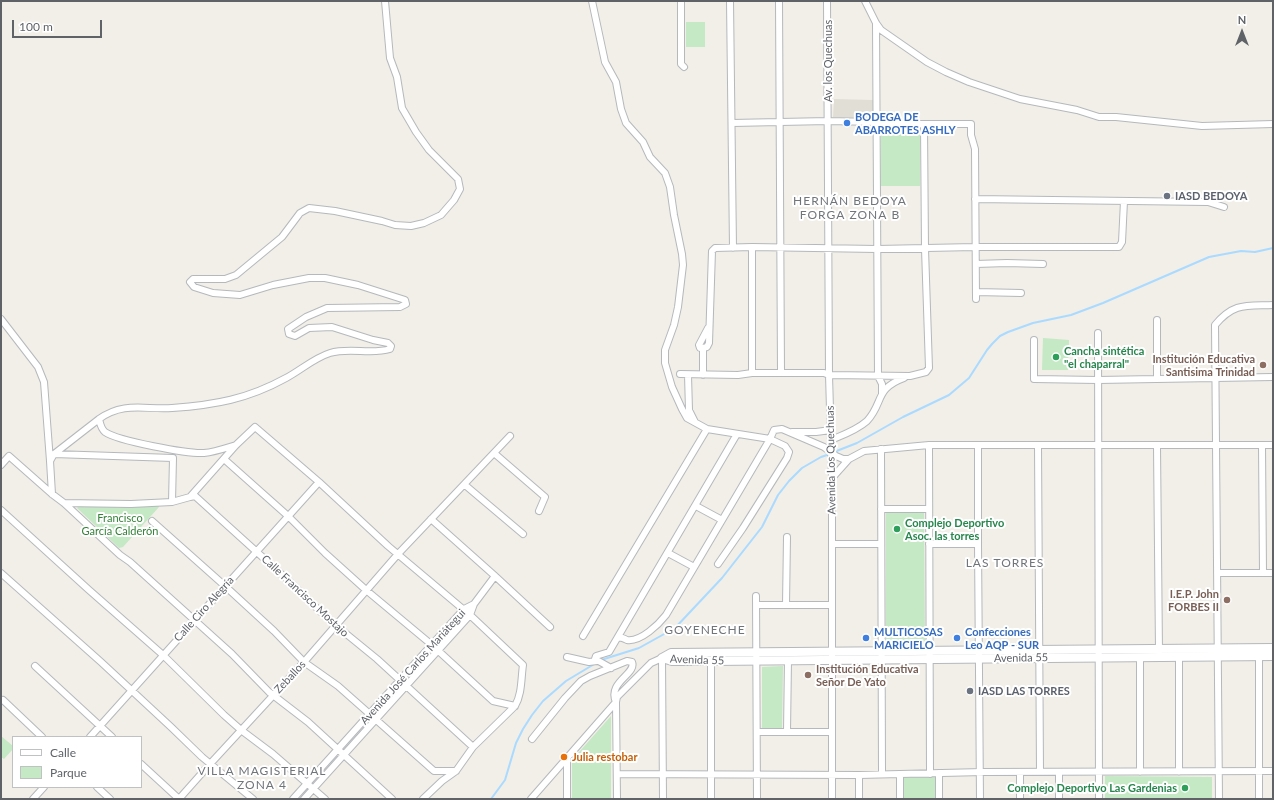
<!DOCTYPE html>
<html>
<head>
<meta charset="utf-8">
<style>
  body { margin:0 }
  #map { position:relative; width:1274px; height:800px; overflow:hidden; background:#f1efe8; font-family:Lato,sans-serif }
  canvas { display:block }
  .frame { position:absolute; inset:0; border:2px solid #5f6368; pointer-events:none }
  .legend { position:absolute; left:12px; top:736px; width:130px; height:52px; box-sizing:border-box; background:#fff; border:1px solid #bfc1c3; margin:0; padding:5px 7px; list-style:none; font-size:12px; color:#5f6368 }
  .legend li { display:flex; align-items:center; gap:8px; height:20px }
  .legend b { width:20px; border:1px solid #bfc1c3 }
  .north { position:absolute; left:1222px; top:12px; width:40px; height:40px; -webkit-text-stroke:3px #fff; paint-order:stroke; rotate:0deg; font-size:11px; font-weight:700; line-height:16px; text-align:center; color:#5f6368 }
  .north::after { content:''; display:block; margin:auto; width:14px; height:18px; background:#5f6368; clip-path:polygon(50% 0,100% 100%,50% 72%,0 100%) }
  .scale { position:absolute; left:12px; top:20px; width:90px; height:18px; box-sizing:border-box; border:2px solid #5f6368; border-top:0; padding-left:5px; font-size:12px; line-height:14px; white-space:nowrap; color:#5f6368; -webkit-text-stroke:3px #fff; paint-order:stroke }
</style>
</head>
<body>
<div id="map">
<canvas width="1274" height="800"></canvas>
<div class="frame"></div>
<ul class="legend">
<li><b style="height:5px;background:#fff"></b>Calle</li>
<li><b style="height:11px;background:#c5e8c5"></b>Parque</li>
</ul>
<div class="north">N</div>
<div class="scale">100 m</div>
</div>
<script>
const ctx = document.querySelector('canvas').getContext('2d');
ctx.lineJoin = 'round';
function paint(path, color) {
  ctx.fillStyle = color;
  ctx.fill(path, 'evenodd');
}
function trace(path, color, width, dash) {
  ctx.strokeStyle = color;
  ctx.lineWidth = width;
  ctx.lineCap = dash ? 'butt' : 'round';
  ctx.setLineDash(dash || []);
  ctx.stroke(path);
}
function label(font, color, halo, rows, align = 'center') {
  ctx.font = font + ' Lato,sans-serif';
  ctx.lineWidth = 4;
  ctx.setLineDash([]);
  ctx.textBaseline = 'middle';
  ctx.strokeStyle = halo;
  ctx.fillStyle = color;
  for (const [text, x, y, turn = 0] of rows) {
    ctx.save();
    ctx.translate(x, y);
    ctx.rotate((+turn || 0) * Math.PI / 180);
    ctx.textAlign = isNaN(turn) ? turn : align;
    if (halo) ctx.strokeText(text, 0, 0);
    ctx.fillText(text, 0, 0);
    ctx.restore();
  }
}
paint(new Path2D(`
  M 834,99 L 873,100 L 873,118 L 833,117 Z`), '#e1ded6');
paint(new Path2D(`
  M 686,22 L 705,22 L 705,47 L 686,47 Z
  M 881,128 L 920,128 L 920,186 L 881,186 Z
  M 1043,338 L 1069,340 L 1068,370 L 1042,370 Z
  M 158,505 L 159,507 L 123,547 L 119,548 L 77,508 L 78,507 L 131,507 Z
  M 886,513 L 924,513 L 925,644 L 886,645 Z
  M 783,666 L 782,729 L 762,729 L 762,667 Z
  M 611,716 L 611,799 L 572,799 L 572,760 Z
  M 1,736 L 13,746 L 13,749 L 4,759 L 1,757 Z
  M 1105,776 L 1212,777 L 1212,799 L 1105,799 Z
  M 903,777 L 935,777 L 935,799 L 903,799 Z`), '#c5e8c5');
trace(new Path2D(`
  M 834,452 L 857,443 L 903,417 L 949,395 L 969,378 L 987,350 L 992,344 L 1000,336 L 1008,332 L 1033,323 L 1071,315 L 1103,303 L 1209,257 L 1241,251 L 1255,252 L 1273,248
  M 601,660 L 639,648 L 675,628 L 722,578 L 762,527 L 778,495 L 789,481 L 802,468 L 821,457 L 830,454
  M 491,799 L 505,780 L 516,743 L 523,729 L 532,715 L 543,701 L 566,681 L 596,663`), '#aadaff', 2);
const minor = new Path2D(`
  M 592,1 L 605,62 L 616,82 L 621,109 L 626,123 L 643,142 L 650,157 L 665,173 L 670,187 L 674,215 L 682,254 L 683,265 L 678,307 L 674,325 L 665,350 L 665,363 L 672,387 L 682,409 L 687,418 L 707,429 L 770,439 L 785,446 L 789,452 L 787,458 L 743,528 L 718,564
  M 681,1 L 681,64 L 684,67
  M 730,1 L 733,248
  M 779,1 L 781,373
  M 827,1 L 829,375 L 832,478 L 832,799
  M 865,1 L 876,23 L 881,30 L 927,62 L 946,72 L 969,82 L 1020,99 L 1077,110 L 1099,117 L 1116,117 L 1202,126 L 1273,124
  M 876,23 L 878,376 L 882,384 L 882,394
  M 732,123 L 828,121 L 876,122 L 881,124 L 971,124 L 971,135 L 975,149 L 976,299
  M 975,199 L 1208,202 L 1224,207
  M 752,247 L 752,373
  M 976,264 L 1007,263 L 1043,264
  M 976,292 L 1021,293
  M 1,319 L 38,367 L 44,382 L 50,461
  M 1157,320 L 1157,379
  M 1098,333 L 1099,799
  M 1034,340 L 1034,379 L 1098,380 L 1273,377
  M 703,348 L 707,347 L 709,343 L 712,251 L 715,248 L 752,247 L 877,249 L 975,247 L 1119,247 L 1122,242 L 1124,201
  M 680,374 L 738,375 L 752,373 L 824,373 L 829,375 L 910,376 L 926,372 L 929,368 L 925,249 L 924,125
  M 688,375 L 689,410 L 695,422
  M 703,375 L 703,348 L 700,348 L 699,345 L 708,328
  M 792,432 L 816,432 L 831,430
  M 831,440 C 843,435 857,430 867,421 C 884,403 874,389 904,378
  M 236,445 C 226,448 215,452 204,453 C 188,454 118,441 105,432 C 101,429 100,423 99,419 C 124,401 145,410 172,408 C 215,405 248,399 286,378 C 301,370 314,358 330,353 C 350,347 371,355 390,349 L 391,346 L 388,343 L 373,340 L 332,327 L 309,328 L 295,336 L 289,334 L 288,329 L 306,317 L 327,308 L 400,307 L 406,304 L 405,300 L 402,299 L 358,285 L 325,278 L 309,278 L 273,285 L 240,295 L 213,293 L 194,287 L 190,282 L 193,279 L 225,279 L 236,275 L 282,237 L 300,213 L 309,208 L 335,211 L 382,221 L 395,225 L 411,226 L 424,223 L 441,215 L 454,200 L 460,189 L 458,179 L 429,150 L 416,132 L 402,108 L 397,77 L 390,58 L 385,1
  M 929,445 L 930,774
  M 978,445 L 978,544 L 980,799
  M 1038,445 L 1040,772
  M 1262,445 L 1263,573
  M 1157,446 L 1159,652
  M 881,449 L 882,774
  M 494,453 L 545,497 L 539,511
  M 54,454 L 173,458 L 172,502
  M 224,459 L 288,516 L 325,553 L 366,590 L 432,645 L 493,701 L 515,706
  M 1,465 L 9,456 L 52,494 L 64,503 L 120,555 L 130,562 L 232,654 L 269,692 L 308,722 L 392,799
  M 832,478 L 849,459
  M 465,485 L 523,534
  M 52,494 L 50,461 L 54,454 L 99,419
  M 190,497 L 195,496 L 290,582 L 328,619 L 377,659 L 473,747
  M 64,503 L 131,504 L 172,502 L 190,497 L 236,445 L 255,427 L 319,482 L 388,546 L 470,615 L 523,665 C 521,679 522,694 515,706 L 473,747 L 456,771 L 442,781 L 423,799
  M 696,506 L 722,520
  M 881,509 L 929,509
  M 1,510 L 89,590 L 163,655 L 224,715 L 241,730 L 273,754 L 325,799
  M 431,519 L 495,576 L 550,627
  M 152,521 L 225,586 L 274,631 L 304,662 L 338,686 L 434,771 L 456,771
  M 832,544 L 881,544
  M 929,544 L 978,544
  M 668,553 L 694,567
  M 1,573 L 101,662 L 171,727 L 202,757 L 253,799
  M 1217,573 L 1273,573
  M 756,596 L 757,799
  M 757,605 L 832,605
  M 786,605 L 787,537
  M 583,636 L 707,429
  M 618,637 C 621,637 625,639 627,640 C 641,642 659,624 666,615 L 770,439 L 774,430 L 782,429 L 824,447 L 836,456 L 843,459 L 849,459 L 864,451 L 929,445 L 1273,445
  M 1259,656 L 1259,799
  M 567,657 L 589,662 L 597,661
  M 1140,657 L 1140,772
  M 35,666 L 112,737
  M 611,668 L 595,659 L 596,656 L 609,652 L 737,434
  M 3,700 L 42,737
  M 757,732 L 832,732
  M 787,732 L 788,660
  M 90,737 L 319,482
  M 532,739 L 565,698 L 581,681 L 590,676 L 627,661 L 632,662 C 637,674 607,682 616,702 L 617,799
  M 141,764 L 179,799
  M 1020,772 L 1020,799
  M 1059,772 L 1059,799
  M 1179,772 L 1179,656
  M 939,773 L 939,799
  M 617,774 L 859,775 L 983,772 L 1273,771
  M 859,775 L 859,799
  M 97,787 L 110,799
  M 33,799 L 44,787
  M 179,799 L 210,764 L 304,662 L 398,554 L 510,436
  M 293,799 L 464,609 L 474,604
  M 304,799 L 470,615 L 474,604 L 495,576
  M 531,799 L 616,702 L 617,697 L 651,663 L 662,658 L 663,799
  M 567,799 L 567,758
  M 711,799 L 711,661
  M 900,799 L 900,774
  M 1219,799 L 1215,325 C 1234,302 1247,306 1273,305`);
const tertiary = new Path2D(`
  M 662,658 L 671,653 L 1273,648
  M 662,658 L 672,661 L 711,661 L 1273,656`);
trace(minor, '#b5b8bc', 8);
trace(tertiary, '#b5b8bc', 10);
trace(minor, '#fff', 6);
trace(tertiary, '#fff', 8);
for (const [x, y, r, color] of [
  [847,123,4,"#3f7fe0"],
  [1167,196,4,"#6b7280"],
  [1056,357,4,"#2e9e5b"],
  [1263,365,4,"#8d6e63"],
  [897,529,4,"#2e9e5b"],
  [1227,600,4,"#8d6e63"],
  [866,638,4,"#3f7fe0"],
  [957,638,4,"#3f7fe0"],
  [808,675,4,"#8d6e63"],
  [970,691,4,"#6b7280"],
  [564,757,4,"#e8710a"],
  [1185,788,4,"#2e9e5b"]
]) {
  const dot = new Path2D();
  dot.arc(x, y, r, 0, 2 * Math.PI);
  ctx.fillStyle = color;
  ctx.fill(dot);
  trace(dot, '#fff', 1.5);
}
label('11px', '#5f6368', '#fff', [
  ["Av. los Quechuas",828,61,-90],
  ["Avenida Los Quechuas",831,460,-91],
  ["Calle Francisco Mostajo",305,596,43],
  ["Calle Ciro Alegría",204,609,-48],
  ["Avenida 55",1021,658,-1],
  ["Avenida 55",697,660,2],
  ["Avenida José Carlos Mariátegui",413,667,-48],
  ["Zeballos",290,677,-47]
]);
label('bold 11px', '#366cbe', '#fff', [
  ["BODEGA DE",855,117],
  ["ABARROTES ASHLY",855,130],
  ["MULTICOSAS",874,632],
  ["MARICIELO",874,645],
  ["Confecciones",965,632],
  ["Leo AQP - SUR",965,645]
], 'left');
label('bold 11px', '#5b616d', '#fff', [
  ["IASD BEDOYA",1175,196],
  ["IASD LAS TORRES",978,691]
], 'left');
label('bold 11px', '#27864d', '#fff', [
  ["Cancha sintética",1064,351],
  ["\"el chaparral\"",1064,364],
  ["Complejo Deportivo",905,523],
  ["Asoc. las torres",905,536],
  ["Complejo Deportivo Las Gardenias",1177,788,"right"]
], 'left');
label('bold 11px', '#785e54', '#fff', [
  ["Institución Educativa",1255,359],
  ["Santisima Trinidad",1255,372],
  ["I.E.P. John",1219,594],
  ["FORBES II",1219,607],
  ["Institución Educativa",816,669,"left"],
  ["Señor De Yato",816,682,"left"]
], 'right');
label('11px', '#348238', '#fff', [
  ["Francisco",120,518],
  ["García Calderón",120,531]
]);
label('bold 11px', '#c56008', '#fff', [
  ["Julia restobar",572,757]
], 'left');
ctx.letterSpacing = '1px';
label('12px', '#70757a', '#fff', [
  ["HERNÁN BEDOYA",850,201],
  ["FORGA ZONA B",850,215],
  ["LAS TORRES",1005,563],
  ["GOYENECHE",705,630],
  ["VILLA MAGISTERIAL",262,771],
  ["ZONA 4",262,785]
]);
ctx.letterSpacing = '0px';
</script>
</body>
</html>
